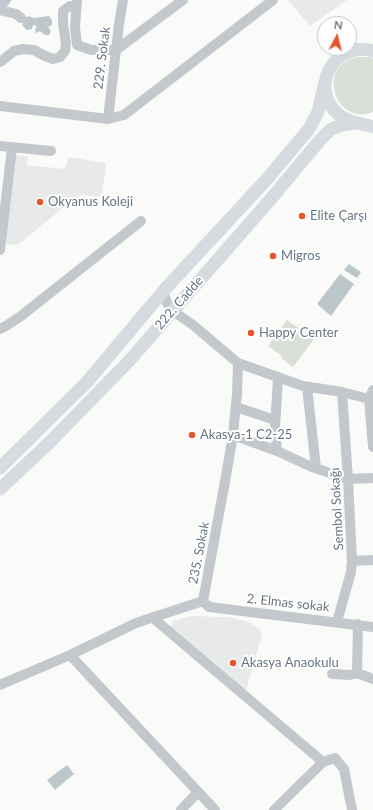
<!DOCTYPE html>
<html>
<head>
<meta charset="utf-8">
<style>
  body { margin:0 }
  #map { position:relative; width:373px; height:810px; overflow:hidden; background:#fafaf8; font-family:Lato,sans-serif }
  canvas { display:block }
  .north { position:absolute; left:317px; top:16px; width:40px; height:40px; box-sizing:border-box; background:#fff; border:1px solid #c1c8cd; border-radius:50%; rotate:7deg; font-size:11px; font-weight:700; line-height:16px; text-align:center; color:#657683 }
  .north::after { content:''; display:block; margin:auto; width:14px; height:18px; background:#e4572e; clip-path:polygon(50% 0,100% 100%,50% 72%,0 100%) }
</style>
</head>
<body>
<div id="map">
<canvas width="373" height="810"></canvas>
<div class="north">N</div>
</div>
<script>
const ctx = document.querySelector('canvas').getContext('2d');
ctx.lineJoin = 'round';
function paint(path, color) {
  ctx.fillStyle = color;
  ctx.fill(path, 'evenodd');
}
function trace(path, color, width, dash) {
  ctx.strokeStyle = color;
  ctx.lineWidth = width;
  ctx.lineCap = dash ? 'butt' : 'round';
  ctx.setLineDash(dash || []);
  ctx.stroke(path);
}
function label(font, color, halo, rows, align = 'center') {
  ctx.font = font + ' Lato,sans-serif';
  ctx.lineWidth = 4;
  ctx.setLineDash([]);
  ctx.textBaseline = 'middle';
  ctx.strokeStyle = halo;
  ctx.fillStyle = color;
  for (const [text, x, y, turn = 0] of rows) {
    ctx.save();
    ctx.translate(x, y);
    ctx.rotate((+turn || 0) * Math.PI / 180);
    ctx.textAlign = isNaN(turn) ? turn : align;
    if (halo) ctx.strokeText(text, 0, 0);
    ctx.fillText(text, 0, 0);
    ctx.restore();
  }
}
paint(new Path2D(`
  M 288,0 L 347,0 L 310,26 Z
  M 17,155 L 28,156 L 27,165 L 65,169 L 69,157 L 106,163 L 102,197 L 81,195 L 76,198 L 65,206 L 19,244 L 11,245 L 7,244 L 5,242 L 14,159 Z
  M 191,616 L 229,617 L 248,622 L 259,629 L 262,634 L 246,691 L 171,629 L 172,621 Z`), '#e8e9e9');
paint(new Path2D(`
  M 359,57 L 369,57 L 373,59 L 373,112 C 339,126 317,74 350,59 C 353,58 356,57 359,57 Z
  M 287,320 L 314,339 L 293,367 L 281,358 L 282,356 L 268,346 Z`), '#dadfd7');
paint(new Path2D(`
  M 28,16 L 34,18 L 49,16 L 52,20 L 52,25 L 48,27 L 51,31 L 49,35 L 45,35 L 40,31 L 36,33 L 35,30 L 37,26 L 33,25 L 32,29 L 27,30 L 22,25 L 24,20 Z
  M 349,264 L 361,272 L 357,278 L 344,270 Z
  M 340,274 L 354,284 L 331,316 L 317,304 Z
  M 67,765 L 74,774 L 55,790 L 47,780 Z`), '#bbc7cb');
trace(new Path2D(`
  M 77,0 L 75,27 L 77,45 L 91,50 L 116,50 L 183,0
  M 0,6 L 6,0
  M 0,10 L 16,14 L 21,18
  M 0,62 L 14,51 L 23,49 L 34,50 L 45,56 L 53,59 L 60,57 L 65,51 L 66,44 L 63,24 L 63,11 L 70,6 L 76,7
  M 0,106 L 108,119 L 124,115 L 273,0
  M 108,119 L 119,24 L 123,0
  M 0,146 L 51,151
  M 0,250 L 12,148
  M 163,292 L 167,303 L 173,311 L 193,325 L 238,363 L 303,386 L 342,392 L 369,399 L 373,399
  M 0,329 L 6,326 L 21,316 L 141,221
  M 307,387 L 316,468
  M 373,390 L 369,399 L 373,447
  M 236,407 L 275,420
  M 233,435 L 277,451 L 312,467 L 348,479 L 373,478
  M 277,451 L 275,428 L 278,378
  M 352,561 L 373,560
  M 203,601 L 209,607 L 373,627
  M 153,618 L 323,762 L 274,810
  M 337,622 L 351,572 L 352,561 L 348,479 L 342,392
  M 70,655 L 215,810
  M 357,673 L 358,624
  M 332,674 L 350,675 L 357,673 L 373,679
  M 0,685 L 70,655 L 136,623 L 203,601 L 226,476 L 233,435 L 237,394 L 238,363
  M 323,762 L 335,758 L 344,769 L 352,810
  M 181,810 L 198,792`), '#c3c8cc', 10);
trace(new Path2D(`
  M 357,123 C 350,121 343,119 337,113 C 308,87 336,40 373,51
  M 0,468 L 87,382 L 166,288 L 267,179 L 309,129 L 318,112 L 325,82
  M 0,489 L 49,443 L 129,361 L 270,200 L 320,140 L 330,130 L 341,125 L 358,123 L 373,127`), '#d6dbdf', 13);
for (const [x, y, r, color] of [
  [40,202,4,"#e4572e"],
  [302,216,4,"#e4572e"],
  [273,256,4,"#e4572e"],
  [251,333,4,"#e4572e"],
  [192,435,4,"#e4572e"],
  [233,663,4,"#e4572e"]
]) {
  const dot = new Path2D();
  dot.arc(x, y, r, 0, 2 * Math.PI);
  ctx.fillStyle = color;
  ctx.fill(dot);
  trace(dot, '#fff', 1.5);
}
label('13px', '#657683', '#fff', [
  ["229. Sokak",102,58,-83],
  ["222. Cadde",179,303,-49],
  ["Sembol Sokağı",337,509,-93],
  ["235. Sokak",199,553,-79],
  ["2. Elmas sokak",288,603,6]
]);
label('13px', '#657683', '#fff', [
  ["Okyanus Koleji",48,202],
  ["Elite Çarşı",310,216],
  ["Migros",281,256],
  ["Happy Center",259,333],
  ["Akasya-1 C2-25",200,435],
  ["Akasya Anaokulu",241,663]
], 'left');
</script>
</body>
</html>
